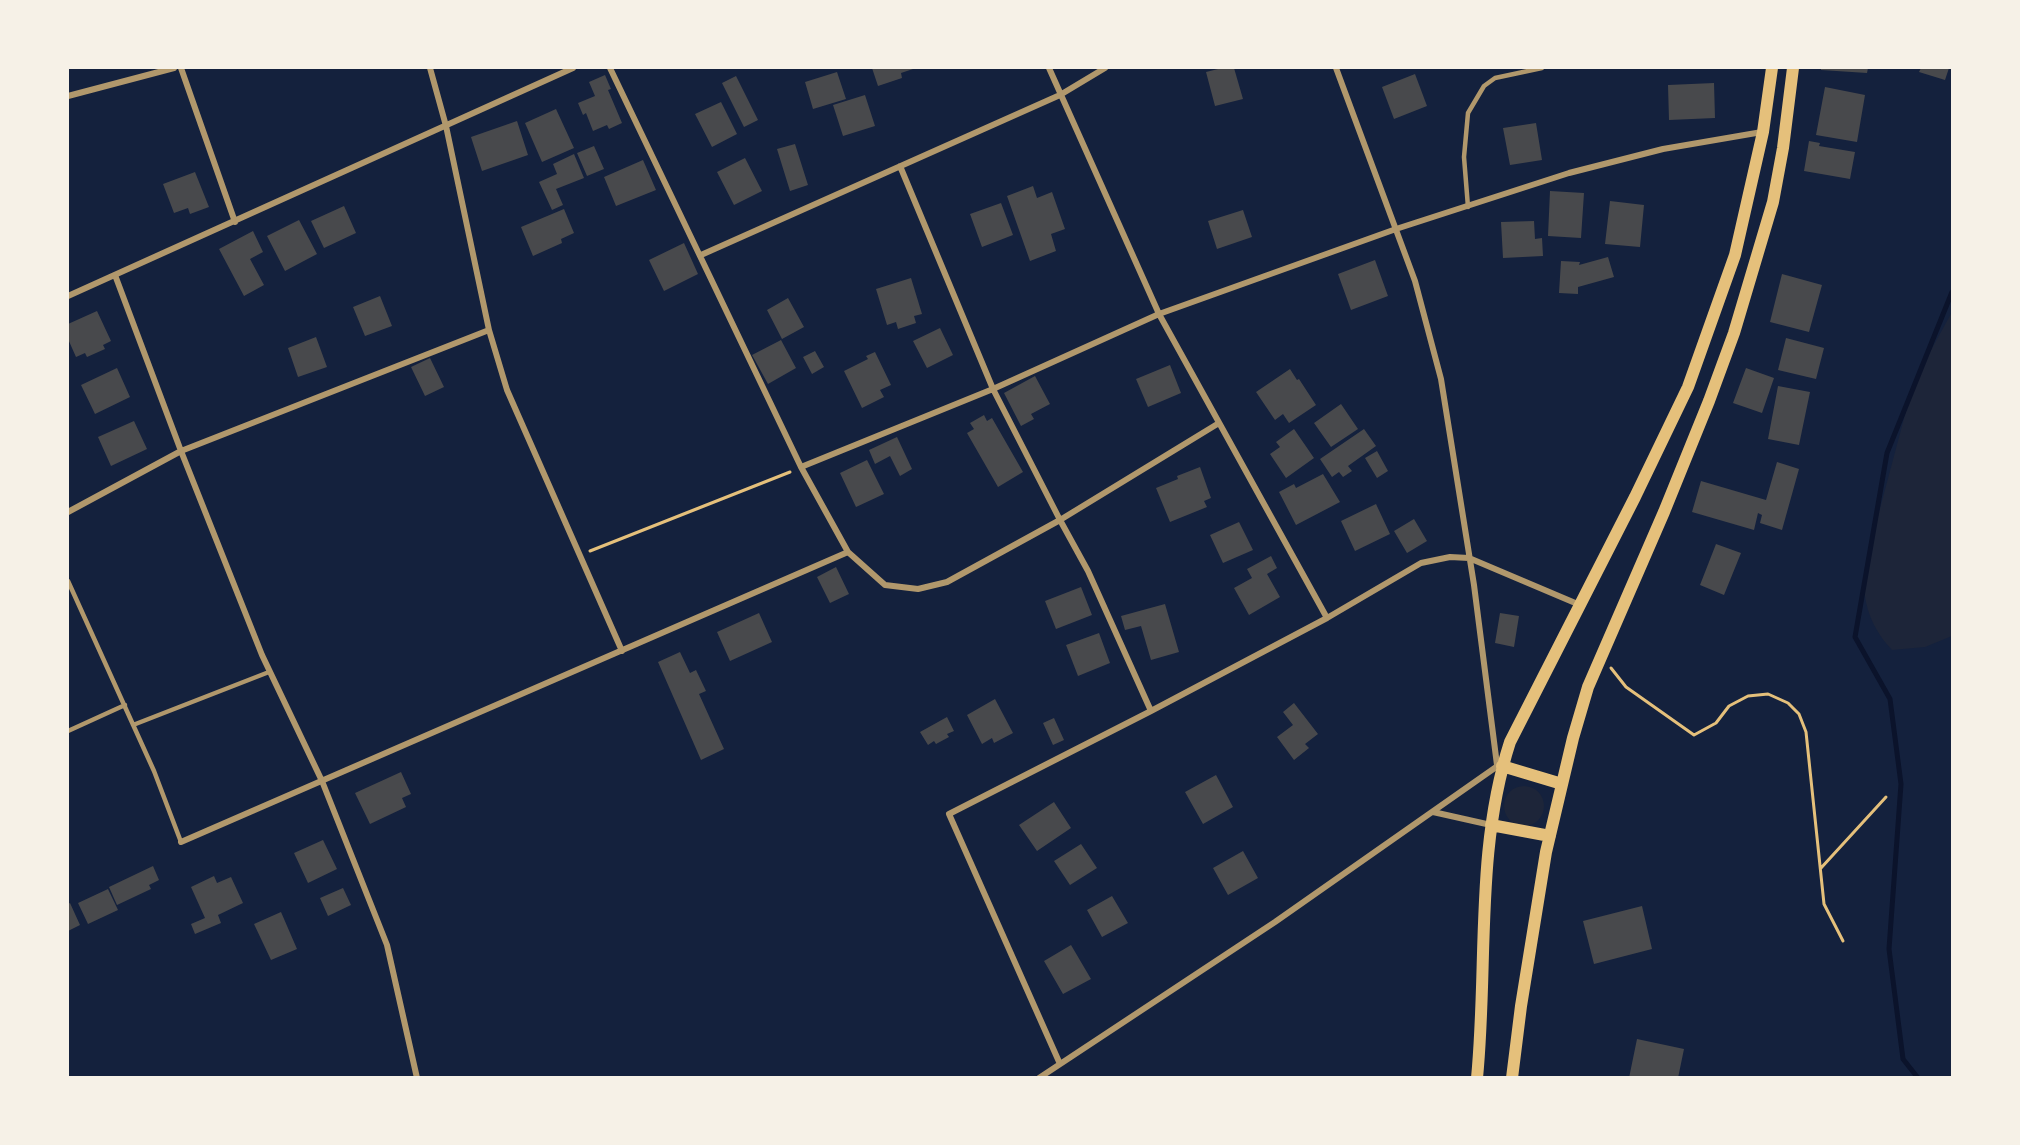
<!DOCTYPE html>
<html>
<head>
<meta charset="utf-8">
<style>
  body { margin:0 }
  #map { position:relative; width:2020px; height:1145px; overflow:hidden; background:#14213d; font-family:"Alegreya Sans",sans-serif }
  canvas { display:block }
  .frame { position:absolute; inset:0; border:69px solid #f6f1e7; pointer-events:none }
</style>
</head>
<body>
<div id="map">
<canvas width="2020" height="1145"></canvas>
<div class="frame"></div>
</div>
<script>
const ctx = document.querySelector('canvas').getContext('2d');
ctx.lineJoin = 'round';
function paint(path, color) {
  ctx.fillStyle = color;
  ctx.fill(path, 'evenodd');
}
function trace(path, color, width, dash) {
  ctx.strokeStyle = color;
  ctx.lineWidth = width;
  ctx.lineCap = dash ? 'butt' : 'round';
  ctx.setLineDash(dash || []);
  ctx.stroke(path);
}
paint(new Path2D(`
  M 1952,312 L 1952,636 L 1925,647 L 1892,650 C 1868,624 1860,596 1866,561 L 1914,381 Z
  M1504 806a20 20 0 1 1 40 0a20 20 0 1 1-40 0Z`), '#1d2539');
trace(new Path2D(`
  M 1918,1078 L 1903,1059 L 1889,949 L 1901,784 L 1890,699 L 1855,637 L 1887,453 L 1952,292`), '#0b132b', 5);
paint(new Path2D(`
  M 872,68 L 916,68 L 901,73 L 902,78 L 878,86 Z
  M 1222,68 L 1234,68 L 1243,99 L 1215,106 L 1206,72 Z
  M 1821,68 L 1868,68 L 1867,73 L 1821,70 Z
  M 1921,68 L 1949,68 L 1945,80 L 1919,72 Z
  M 837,72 L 846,99 L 813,109 L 805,82 Z
  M 1415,74 L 1427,106 L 1394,119 L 1382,87 Z
  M 605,75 L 611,89 L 608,90 L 622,123 L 609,129 L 607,125 L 593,131 L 586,113 L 583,115 L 578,103 L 595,96 L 589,82 Z
  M 736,76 L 758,120 L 744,127 L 722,83 Z
  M 1714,83 L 1715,118 L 1669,120 L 1668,85 Z
  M 1825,87 L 1865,95 L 1857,142 L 1816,135 Z
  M 865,95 L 875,126 L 843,136 L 833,105 Z
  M 721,102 L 737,134 L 712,147 L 695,114 Z
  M 556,109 L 574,148 L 542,162 L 525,123 Z
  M 517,121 L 528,155 L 482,171 L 471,137 Z
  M 1536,123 L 1542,160 L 1510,165 L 1503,128 Z
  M 1809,141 L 1820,143 L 1819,146 L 1855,152 L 1850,179 L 1804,171 Z
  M 795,144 L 808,185 L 790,191 L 777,149 Z
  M 594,146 L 604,169 L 587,176 L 577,153 Z
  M 574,154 L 584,178 L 556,189 L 563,205 L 552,210 L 539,182 L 557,174 L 553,164 Z
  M 745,158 L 762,191 L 734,205 L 717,172 Z
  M 643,160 L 656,190 L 616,206 L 604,177 Z
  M 195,172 L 209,207 L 190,214 L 188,208 L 174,213 L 163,184 Z
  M 1033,186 L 1037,198 L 1052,192 L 1065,229 L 1051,234 L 1056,251 L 1030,261 L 1007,196 Z
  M 1550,191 L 1584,193 L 1581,238 L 1548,236 Z
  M 1610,201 L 1644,205 L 1640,247 L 1605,244 Z
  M 1001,203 L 1013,235 L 982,247 L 970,214 Z
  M 344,206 L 356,233 L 324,248 L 311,221 Z
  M 564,209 L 574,233 L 561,239 L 562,243 L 533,256 L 521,227 Z
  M 1243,210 L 1252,237 L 1217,249 L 1208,221 Z
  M 299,220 L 317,254 L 285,271 L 267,236 Z
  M 1534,221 L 1535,239 L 1542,238 L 1543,256 L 1503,258 L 1501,222 Z
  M 253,231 L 263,252 L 250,259 L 264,285 L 244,296 L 219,249 Z
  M 684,243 L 698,274 L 664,291 L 649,260 Z
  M 1608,257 L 1614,277 L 1578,287 L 1578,294 L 1559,293 L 1561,261 L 1580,262 L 1579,265 Z
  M 1375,260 L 1388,296 L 1351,310 L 1338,274 Z
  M 1782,274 L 1822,285 L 1809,332 L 1770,322 Z
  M 911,278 L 922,314 L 914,316 L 916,323 L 898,329 L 896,322 L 887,325 L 876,289 Z
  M 380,296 L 392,326 L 365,336 L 353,307 Z
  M 788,298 L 804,327 L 782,339 L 767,310 Z
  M 97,311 L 111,341 L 103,345 L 105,349 L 87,357 L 85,353 L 76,357 L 68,339 L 68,324 Z
  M 940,328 L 953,355 L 927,368 L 913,341 Z
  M 316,337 L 327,367 L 298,377 L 288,348 Z
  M 1786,338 L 1824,348 L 1816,379 L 1778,370 Z
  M 781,340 L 796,368 L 768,384 L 752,355 Z
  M 815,351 L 824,367 L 812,374 L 803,357 Z
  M 875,352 L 891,385 L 880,390 L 884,397 L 862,408 L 844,371 L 868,359 L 866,356 Z
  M 430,358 L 444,387 L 425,396 L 411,367 Z
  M 1170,365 L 1181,393 L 1148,407 L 1136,379 Z
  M 117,368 L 130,397 L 95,414 L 81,385 Z
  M 1746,368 L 1774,378 L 1762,413 L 1733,403 Z
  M 1290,369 L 1297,380 L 1299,379 L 1316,405 L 1289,423 L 1283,414 L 1275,420 L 1256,392 Z
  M 1035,376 L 1050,404 L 1031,414 L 1034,419 L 1021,426 L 1004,393 Z
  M 1778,386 L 1810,392 L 1799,445 L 1768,439 Z
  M 1341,404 L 1358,429 L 1331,447 L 1314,423 Z
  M 984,415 L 987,421 L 992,418 L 1023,472 L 998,487 L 967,433 L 974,429 L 970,423 Z
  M 134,421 L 147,449 L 111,466 L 98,437 Z
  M 1294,429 L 1314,458 L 1286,478 L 1270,454 L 1280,447 L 1276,442 Z
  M 1364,429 L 1376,446 L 1348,466 L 1352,471 L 1343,477 L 1339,472 L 1332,477 L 1320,459 Z
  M 897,437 L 912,469 L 900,476 L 890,456 L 875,464 L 869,450 Z
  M 1377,451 L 1388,471 L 1377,478 L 1365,458 Z
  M 867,460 L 884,494 L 856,507 L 840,473 Z
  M 1777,462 L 1799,469 L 1782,530 L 1760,523 L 1762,515 L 1758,513 L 1754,530 L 1692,512 L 1701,481 L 1766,500 Z
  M 1200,467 L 1211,498 L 1204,501 L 1207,507 L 1170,522 L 1156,488 L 1178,479 L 1177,476 Z
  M 1323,474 L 1340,502 L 1296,525 L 1279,492 L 1294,484 L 1296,488 Z
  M 1376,504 L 1390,534 L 1355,551 L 1341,521 Z
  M 1414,519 L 1427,541 L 1407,553 L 1394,531 Z
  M 1239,522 L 1253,550 L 1223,563 L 1210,535 Z
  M 1716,544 L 1741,553 L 1724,595 L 1700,585 Z
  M 1271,556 L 1277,568 L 1267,574 L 1280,597 L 1249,615 L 1234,588 L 1252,578 L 1247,569 Z
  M 836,567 L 849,594 L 830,603 L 817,577 Z
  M 1081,587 L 1092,615 L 1056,629 L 1045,601 Z
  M 1165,604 L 1179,652 L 1151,660 L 1141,626 L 1125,630 L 1121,616 Z
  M 759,613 L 772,642 L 730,661 L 717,632 Z
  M 1500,613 L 1519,616 L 1514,647 L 1495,643 Z
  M 1099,633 L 1110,663 L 1078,676 L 1066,645 Z
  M 680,652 L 690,673 L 696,670 L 706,691 L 699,694 L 724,749 L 701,760 L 658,662 Z
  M 995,699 L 1013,733 L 994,743 L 992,738 L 982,744 L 967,715 Z
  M 1294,703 L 1318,734 L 1305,744 L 1309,748 L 1294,760 L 1277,737 L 1293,725 L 1283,712 Z
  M 947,717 L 954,731 L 947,734 L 949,737 L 936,744 L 934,741 L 928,745 L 920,732 Z
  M 1054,718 L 1064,740 L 1053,745 L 1043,723 Z
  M 401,772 L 411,794 L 402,798 L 406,807 L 370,824 L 355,793 Z
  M 1216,775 L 1233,807 L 1203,824 L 1185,792 Z
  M 1054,802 L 1071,828 L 1037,851 L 1019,825 Z
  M 323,840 L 337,869 L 308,883 L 294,853 Z
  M 1081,844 L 1097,868 L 1070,885 L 1054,861 Z
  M 1243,851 L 1258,878 L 1228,895 L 1213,868 Z
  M 153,866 L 159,880 L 149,885 L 151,889 L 117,905 L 109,887 Z
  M 214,876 L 217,883 L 231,877 L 243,903 L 218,915 L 221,923 L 195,934 L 191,924 L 205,918 L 191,887 Z
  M 343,888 L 351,905 L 328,916 L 320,898 Z
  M 108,889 L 118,910 L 88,924 L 78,903 Z
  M 1112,896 L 1128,923 L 1102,937 L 1087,910 Z
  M 70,903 L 80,925 L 68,931 L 68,904 Z
  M 1642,906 L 1652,949 L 1594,964 L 1583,921 Z
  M 281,912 L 297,949 L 271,960 L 254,924 Z
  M 1071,945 L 1091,979 L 1063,994 L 1044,961 Z
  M 1637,1039 L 1684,1049 L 1678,1078 L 1629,1078 Z`), '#48494c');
trace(new Path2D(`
  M 590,551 L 790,472
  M 1611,668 L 1626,687 L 1694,735 L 1716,723 L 1729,706 L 1748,696 L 1768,694 L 1788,703 L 1799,714 L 1806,732 L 1824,904 L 1843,941
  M 1821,868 L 1886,797`), '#e5c07b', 3);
trace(new Path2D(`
  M 1468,207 L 1464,157 L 1468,113 L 1484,86 L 1495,78 L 1542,68
  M 68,581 L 154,771 L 181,842
  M 133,725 L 269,672
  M 68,731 L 125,705`), '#b1986c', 4.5);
trace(new Path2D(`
  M 181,68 L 235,222
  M 430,68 L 446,126 L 489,330 L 507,390 L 622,651
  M 610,68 L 801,467 L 848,552 L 885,585 L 918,589 L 947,582 L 1060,520 L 1219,423
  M 1049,68 L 1159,314 L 1327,618
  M 1336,68 L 1415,281 L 1441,379 L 1474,585 L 1497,765
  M 68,96 L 174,68
  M 900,166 L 993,389 L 1060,520 L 1088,571 L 1151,711
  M 701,255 L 1060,95 L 1105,68
  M 115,275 L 181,451 L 262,655 L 322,781 L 387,945 L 417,1078
  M 68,296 L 573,68
  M 801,467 L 993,389 L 1159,314 L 1396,229 L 1569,173 L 1663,149 L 1762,132
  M 68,512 L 181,451 L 489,330
  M 1433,812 L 1491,825
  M 181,842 L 848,552
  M 1060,1064 L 949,814 L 1151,711 L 1327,618 L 1421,563 L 1450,557 L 1469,558 L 1580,605
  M 1039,1078 L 1275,922 L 1499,765`), '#b1986c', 6);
trace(new Path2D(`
  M 1502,766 L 1562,784
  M 1491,825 L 1550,836
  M 1477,1078 C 1488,965 1475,850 1510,742 L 1635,497 L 1688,387 L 1735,255 L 1763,132 L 1772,68
  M 1512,1078 L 1521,1006 L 1546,852 L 1573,738 L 1588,687 L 1664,512 L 1709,401 L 1734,333 L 1773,202 L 1783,148 L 1793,68`), '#e5c07b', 12);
</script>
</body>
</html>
